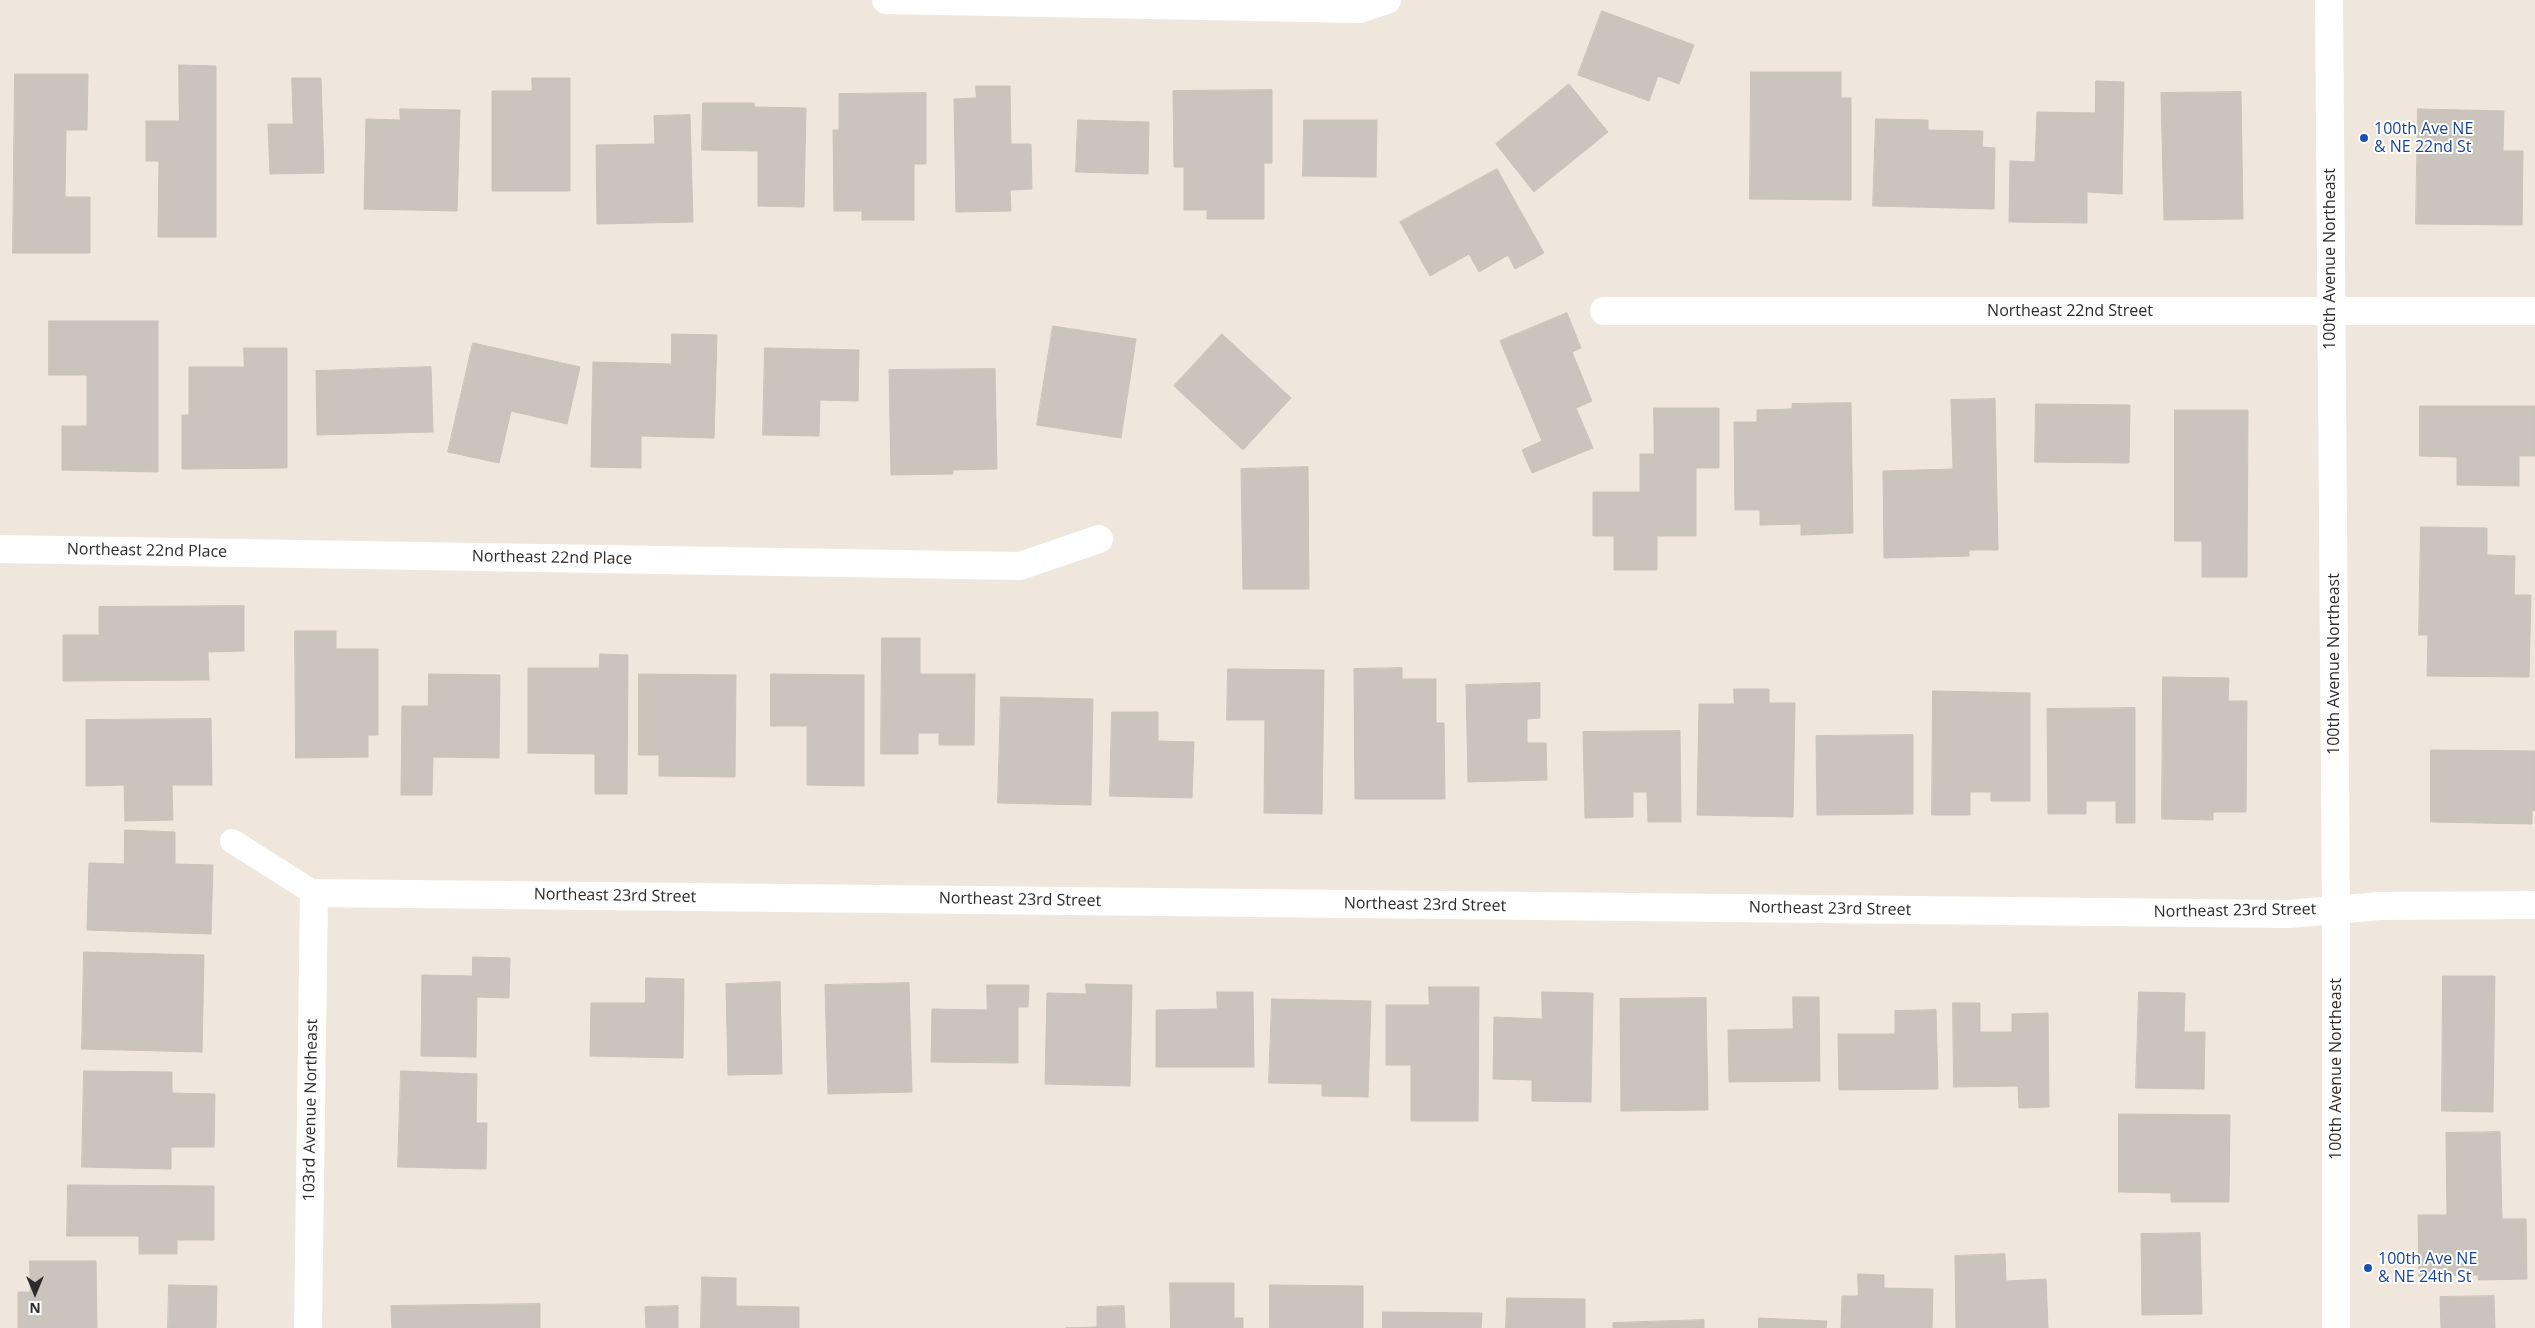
<!DOCTYPE html>
<html>
<head>
<meta charset="utf-8">
<style>
  body { margin:0 }
  #map { position:relative; width:2535px; height:1328px; overflow:hidden; background:#efe7dc; font-family:"Open Sans",sans-serif }
  canvas { display:block }
  .north { position:absolute; left:10px; top:1268px; width:50px; height:50px; -webkit-text-stroke:4px #fff; paint-order:stroke; rotate:180deg; font-size:14px; font-weight:700; line-height:20px; text-align:center; color:#2c2c2c }
  .north::after { content:''; display:block; margin:auto; width:18px; height:22px; background:#2c2c2c; clip-path:polygon(50% 0,100% 100%,50% 72%,0 100%) }
</style>
</head>
<body>
<div id="map">
<canvas width="2535" height="1328"></canvas>
<div class="north">N</div>
</div>
<script>
const ctx = document.querySelector('canvas').getContext('2d');
ctx.lineJoin = 'round';
function paint(path, color) {
  ctx.fillStyle = color;
  ctx.fill(path, 'evenodd');
}
function trace(path, color, width, dash) {
  ctx.strokeStyle = color;
  ctx.lineWidth = width;
  ctx.lineCap = dash ? 'butt' : 'round';
  ctx.setLineDash(dash || []);
  ctx.stroke(path);
}
function label(font, color, halo, rows, align = 'center') {
  ctx.font = font + ' "Open Sans",sans-serif';
  ctx.lineWidth = 4;
  ctx.setLineDash([]);
  ctx.textBaseline = 'middle';
  ctx.strokeStyle = halo;
  ctx.fillStyle = color;
  for (const [text, x, y, turn = 0] of rows) {
    ctx.save();
    ctx.translate(x, y);
    ctx.rotate((+turn || 0) * Math.PI / 180);
    ctx.textAlign = isNaN(turn) ? turn : align;
    if (halo) ctx.strokeText(text, 0, 0);
    ctx.fillText(text, 0, 0);
    ctx.restore();
  }
}
const building = new Path2D(`
  M 1602,11 L 1694,45 L 1679,84 L 1658,76 L 1649,101 L 1578,75 Z
  M 179,65 L 216,66 L 216,237 L 158,237 L 159,161 L 146,161 L 146,121 L 179,121 Z
  M 1751,72 L 1841,72 L 1841,98 L 1851,98 L 1851,200 L 1750,199 Z
  M 15,74 L 88,74 L 87,130 L 66,130 L 65,197 L 90,197 L 90,253 L 13,253 Z
  M 292,78 L 321,78 L 324,173 L 270,174 L 268,124 L 293,124 Z
  M 532,78 L 570,78 L 570,191 L 492,191 L 492,91 L 532,91 Z
  M 2096,81 L 2124,82 L 2122,194 L 2087,192 L 2087,223 L 2009,222 L 2010,161 L 2035,162 L 2037,112 L 2095,113 Z
  M 1569,84 L 1608,132 L 1534,192 L 1496,144 Z
  M 976,86 L 1010,86 L 1011,144 L 1031,144 L 1032,189 L 1010,190 L 1011,211 L 956,212 L 954,99 L 976,98 Z
  M 1272,90 L 1272,163 L 1264,163 L 1264,219 L 1207,219 L 1207,210 L 1184,210 L 1184,167 L 1174,167 L 1173,91 Z
  M 2241,92 L 2243,219 L 2164,220 L 2161,93 Z
  M 926,93 L 926,164 L 914,164 L 914,220 L 862,220 L 862,211 L 834,211 L 833,130 L 839,130 L 839,94 Z
  M 703,103 L 754,103 L 754,107 L 806,108 L 804,207 L 758,206 L 758,151 L 702,150 Z
  M 400,109 L 460,110 L 457,211 L 364,209 L 366,119 L 400,120 Z
  M 2418,109 L 2504,111 L 2503,151 L 2523,151 L 2522,225 L 2416,224 Z
  M 690,115 L 693,222 L 597,224 L 596,145 L 655,144 L 654,116 Z
  M 1876,119 L 1928,120 L 1928,130 L 1983,131 L 1982,147 L 1995,148 L 1994,209 L 1873,206 Z
  M 1078,120 L 1149,122 L 1148,174 L 1076,172 Z
  M 1304,120 L 1377,120 L 1376,177 L 1303,176 Z
  M 1497,169 L 1544,253 L 1515,269 L 1508,255 L 1479,272 L 1469,254 L 1430,276 L 1400,222 Z
  M 1567,313 L 1581,348 L 1572,352 L 1592,401 L 1576,408 L 1593,448 L 1532,473 L 1522,450 L 1542,441 L 1500,341 Z
  M 49,321 L 158,321 L 158,472 L 62,470 L 62,426 L 87,426 L 87,375 L 49,375 Z
  M 1053,326 L 1136,339 L 1121,438 L 1037,425 Z
  M 672,334 L 717,335 L 714,438 L 641,436 L 641,468 L 591,467 L 593,362 L 671,364 Z
  M 1222,334 L 1291,398 L 1243,450 L 1174,386 Z
  M 473,343 L 580,367 L 567,424 L 511,411 L 499,463 L 448,452 Z
  M 244,348 L 287,348 L 287,468 L 182,469 L 182,415 L 189,415 L 189,367 L 244,367 Z
  M 765,348 L 859,350 L 858,401 L 820,400 L 819,436 L 763,435 Z
  M 431,367 L 433,432 L 317,435 L 316,371 Z
  M 995,369 L 997,469 L 953,470 L 953,474 L 891,475 L 889,370 Z
  M 1995,399 L 1998,550 L 1969,550 L 1969,556 L 1884,558 L 1883,471 L 1953,469 L 1951,400 Z
  M 1851,403 L 1853,533 L 1801,535 L 1801,524 L 1760,525 L 1760,510 L 1735,510 L 1734,422 L 1757,422 L 1757,410 L 1792,409 L 1792,404 Z
  M 2036,404 L 2130,405 L 2129,463 L 2035,462 Z
  M 2420,406 L 2535,406 L 2535,456 L 2519,456 L 2519,486 L 2457,485 L 2457,457 L 2420,456 Z
  M 1654,408 L 1719,408 L 1719,468 L 1696,468 L 1696,536 L 1657,536 L 1657,570 L 1614,570 L 1614,536 L 1593,536 L 1593,492 L 1640,492 L 1640,454 L 1654,454 Z
  M 2175,410 L 2248,410 L 2247,577 L 2202,577 L 2202,541 L 2175,541 Z
  M 1308,467 L 1309,589 L 1243,589 L 1241,469 Z
  M 2421,527 L 2487,528 L 2487,555 L 2515,556 L 2514,595 L 2531,595 L 2529,677 L 2427,676 L 2428,635 L 2419,635 Z
  M 244,606 L 244,651 L 208,652 L 209,680 L 63,681 L 63,635 L 99,635 L 99,607 Z
  M 295,631 L 336,631 L 336,649 L 378,649 L 378,735 L 368,735 L 368,757 L 296,758 Z
  M 882,638 L 920,638 L 920,674 L 975,674 L 974,745 L 939,745 L 939,733 L 918,733 L 918,754 L 881,754 Z
  M 600,654 L 628,655 L 627,794 L 595,794 L 595,754 L 528,753 L 528,668 L 599,668 Z
  M 1402,668 L 1402,679 L 1436,679 L 1436,723 L 1444,723 L 1445,799 L 1355,799 L 1354,669 Z
  M 1228,669 L 1324,670 L 1322,814 L 1264,813 L 1265,720 L 1227,720 Z
  M 429,674 L 500,675 L 499,758 L 433,757 L 432,795 L 401,795 L 402,706 L 428,706 Z
  M 639,674 L 736,675 L 735,777 L 659,776 L 659,755 L 639,755 Z
  M 771,674 L 864,675 L 864,786 L 807,785 L 807,726 L 771,726 Z
  M 2163,677 L 2229,678 L 2228,701 L 2247,701 L 2246,812 L 2213,812 L 2213,820 L 2162,819 Z
  M 1540,683 L 1540,718 L 1527,719 L 1527,743 L 1546,743 L 1547,780 L 1468,782 L 1466,685 Z
  M 1734,689 L 1769,689 L 1769,703 L 1795,703 L 1793,817 L 1697,815 L 1699,704 L 1734,704 Z
  M 1933,691 L 2030,693 L 2030,801 L 1991,801 L 1991,792 L 1970,792 L 1970,815 L 1932,815 Z
  M 1001,697 L 1093,699 L 1091,805 L 998,803 Z
  M 2135,708 L 2135,823 L 2116,823 L 2116,801 L 2086,801 L 2086,814 L 2048,814 L 2047,709 Z
  M 1112,712 L 1158,712 L 1158,741 L 1194,742 L 1192,798 L 1110,796 Z
  M 211,719 L 212,785 L 172,785 L 173,820 L 125,821 L 124,785 L 86,786 L 86,720 Z
  M 1680,731 L 1681,822 L 1648,822 L 1647,792 L 1633,792 L 1633,817 L 1585,818 L 1583,732 Z
  M 1913,735 L 1913,814 L 1817,815 L 1816,736 Z
  M 2431,750 L 2535,751 L 2535,811 L 2532,810 L 2532,824 L 2431,822 Z
  M 125,830 L 175,832 L 175,864 L 213,865 L 211,934 L 87,930 L 89,863 L 124,864 Z
  M 84,952 L 204,955 L 202,1052 L 82,1049 Z
  M 473,957 L 510,958 L 509,998 L 477,997 L 476,1057 L 421,1056 L 422,975 L 472,976 Z
  M 2443,976 L 2495,976 L 2493,1112 L 2442,1111 Z
  M 646,978 L 684,979 L 683,1058 L 590,1056 L 591,1003 L 645,1003 Z
  M 780,982 L 782,1074 L 728,1075 L 726,984 Z
  M 909,983 L 912,1092 L 828,1094 L 825,985 Z
  M 1086,984 L 1132,985 L 1130,1086 L 1045,1084 L 1047,993 L 1086,994 Z
  M 987,985 L 1029,985 L 1028,1007 L 1018,1007 L 1018,1063 L 931,1062 L 932,1009 L 987,1010 Z
  M 1429,987 L 1479,987 L 1478,1121 L 1411,1121 L 1411,1065 L 1386,1065 L 1386,1005 L 1429,1005 Z
  M 1217,992 L 1253,992 L 1254,1067 L 1156,1067 L 1156,1010 L 1217,1009 Z
  M 1542,992 L 1593,993 L 1591,1102 L 1532,1101 L 1532,1080 L 1493,1079 L 1494,1017 L 1542,1019 Z
  M 2139,992 L 2185,993 L 2184,1032 L 2205,1032 L 2204,1089 L 2136,1088 Z
  M 1793,997 L 1819,997 L 1820,1081 L 1729,1082 L 1728,1030 L 1793,1029 Z
  M 1706,998 L 1708,1110 L 1621,1111 L 1620,999 Z
  M 1272,999 L 1371,1001 L 1368,1097 L 1322,1096 L 1322,1084 L 1269,1083 Z
  M 1953,1003 L 1980,1003 L 1980,1032 L 2012,1032 L 2012,1014 L 2048,1013 L 2049,1107 L 2019,1108 L 2018,1086 L 1954,1087 Z
  M 1936,1010 L 1938,1089 L 1839,1090 L 1838,1034 L 1895,1034 L 1895,1011 Z
  M 84,1071 L 172,1072 L 172,1093 L 215,1094 L 214,1147 L 171,1147 L 171,1169 L 82,1167 Z
  M 401,1071 L 477,1074 L 476,1123 L 487,1123 L 486,1169 L 398,1167 Z
  M 2119,1114 L 2230,1115 L 2229,1202 L 2171,1202 L 2171,1193 L 2119,1192 Z
  M 2500,1132 L 2502,1219 L 2526,1219 L 2527,1279 L 2478,1280 L 2478,1275 L 2419,1276 L 2418,1215 L 2447,1215 L 2446,1133 Z
  M 68,1185 L 214,1186 L 214,1240 L 177,1240 L 177,1254 L 139,1254 L 139,1236 L 67,1236 Z
  M 2200,1233 L 2202,1314 L 2142,1315 L 2141,1234 Z
  M 2005,1254 L 2006,1281 L 2046,1279 L 2048,1328 L 1956,1328 L 1955,1256 Z
  M 30,1261 L 96,1261 L 97,1328 L 18,1328 L 18,1292 L 30,1292 Z
  M 1858,1274 L 1884,1275 L 1884,1288 L 1933,1289 L 1932,1328 L 1841,1328 L 1842,1296 L 1858,1296 Z
  M 702,1277 L 736,1278 L 736,1306 L 799,1307 L 799,1328 L 701,1328 Z
  M 1170,1283 L 1234,1283 L 1234,1318 L 1243,1318 L 1243,1328 L 1171,1328 Z
  M 169,1285 L 217,1286 L 216,1328 L 168,1328 Z
  M 1270,1285 L 1363,1286 L 1363,1328 L 1270,1328 Z
  M 2494,1296 L 2495,1328 L 2441,1328 L 2440,1297 Z
  M 1507,1298 L 1585,1299 L 1585,1328 L 1506,1328 Z
  M 540,1304 L 540,1328 L 392,1328 L 391,1306 Z
  M 678,1306 L 678,1328 L 646,1328 L 645,1307 Z
  M 1124,1306 L 1125,1328 L 1065,1328 L 1097,1327 L 1097,1307 Z
  M 1383,1312 L 1482,1313 L 1481,1328 L 1383,1328 Z
  M 1759,1318 L 1827,1321 L 1826,1328 L 1759,1328 Z
  M 1704,1320 L 1704,1328 L 1613,1328 L 1613,1323 Z`);
paint(building, '#cac4bc');
trace(building, '#cbc3b6', 1);
trace(new Path2D(`
  M 232,841 L 314,893`), '#fff', 24);
trace(new Path2D(`
  M 886,0 L 1360,9 L 1387,0
  M 1604,311 L 2535,311
  M 0,549 L 1020,566 L 1099,539
  M 308,1328 L 314,893 L 2289,914 L 2380,906 L 2535,905`), '#fff', 28);
trace(new Path2D(`
  M 2329,0 L 2336,909 L 2336,1328`), '#fff', 28);
for (const [x, y, r, color] of [
  [2364,138,5,"#1a4fb4"],
  [2368,1268,5,"#1a4fb4"]
]) {
  const dot = new Path2D();
  dot.arc(x, y, r, 0, 2 * Math.PI);
  ctx.fillStyle = color;
  ctx.fill(dot);
  trace(dot, '#fff', 2);
}
label('16px', '#164399', '#fff', [
  ["100th Ave NE",2374,129],
  ["& NE 22nd St",2374,147],
  ["100th Ave NE",2378,1259],
  ["& NE 24th St",2378,1277]
], 'left');
label('16px', '#2c2c2c', '#fff', [
  ["100th Avenue Northeast",2330,259,-90],
  ["Northeast 22nd Street",2070,311],
  ["Northeast 22nd Place",147,551,1],
  ["Northeast 22nd Place",552,558,1],
  ["100th Avenue Northeast",2334,664,-90],
  ["Northeast 23rd Street",615,896,1],
  ["Northeast 23rd Street",1020,900,1],
  ["Northeast 23rd Street",1425,905,1],
  ["Northeast 23rd Street",1830,909,1],
  ["Northeast 23rd Street",2235,911,-1],
  ["100th Avenue Northeast",2336,1069,-90],
  ["103rd Avenue Northeast",311,1110,-89]
]);
</script>
</body>
</html>
